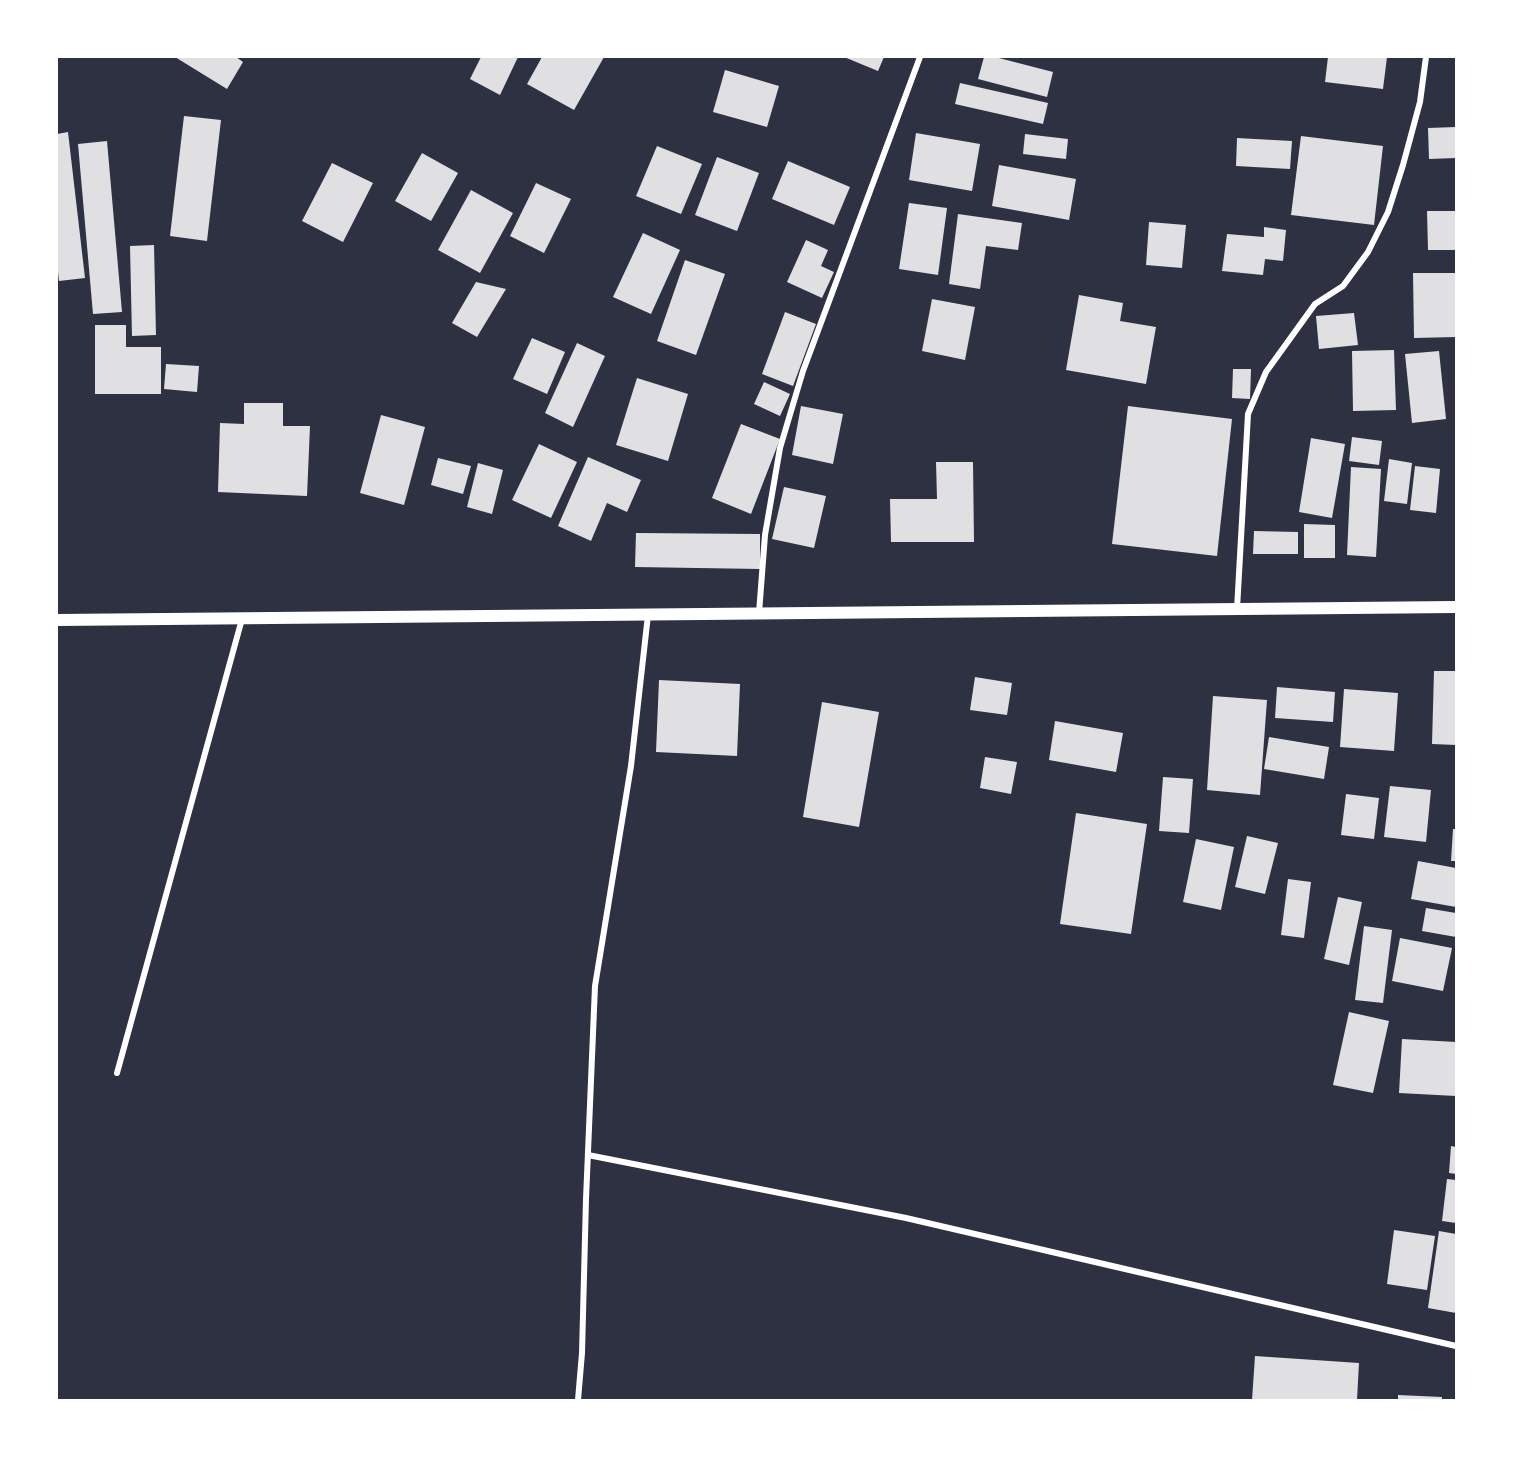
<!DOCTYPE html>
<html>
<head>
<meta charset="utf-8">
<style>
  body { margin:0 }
  #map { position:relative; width:1513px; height:1457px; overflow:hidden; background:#2d3142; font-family:Overpass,sans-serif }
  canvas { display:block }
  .frame { position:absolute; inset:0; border:58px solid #fff; pointer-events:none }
</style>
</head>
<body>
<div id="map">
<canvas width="1513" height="1457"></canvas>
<div class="frame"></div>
</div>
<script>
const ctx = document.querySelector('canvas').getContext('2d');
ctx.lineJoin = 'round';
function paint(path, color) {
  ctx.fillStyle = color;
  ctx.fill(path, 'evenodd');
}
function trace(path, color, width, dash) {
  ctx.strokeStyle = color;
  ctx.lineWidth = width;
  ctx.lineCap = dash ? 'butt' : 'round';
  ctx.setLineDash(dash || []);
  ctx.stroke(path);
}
paint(new Path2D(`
  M 175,57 L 236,57 L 243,62 L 227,89 Z
  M 481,57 L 518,57 L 500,95 L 470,79 Z
  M 542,57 L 604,57 L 574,110 L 527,84 Z
  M 844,57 L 884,57 L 878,71 Z
  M 984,57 L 995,57 L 1053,72 L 1047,97 L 978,79 Z
  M 1328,57 L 1387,57 L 1383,89 L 1325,82 Z
  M 725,70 L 779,86 L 767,127 L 713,112 Z
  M 960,83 L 1048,103 L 1043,124 L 955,104 Z
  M 184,116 L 221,120 L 207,241 L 170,236 Z
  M 1456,127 L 1456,158 L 1429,159 L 1428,128 Z
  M 68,132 L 85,278 L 59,281 L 57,263 L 57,134 Z
  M 916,133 L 980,144 L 972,191 L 909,180 Z
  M 1025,134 L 1068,139 L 1066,159 L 1023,154 Z
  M 1301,136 L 1383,146 L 1374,225 L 1291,215 Z
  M 1237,138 L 1292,141 L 1290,169 L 1236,166 Z
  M 107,141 L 122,312 L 93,314 L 78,144 Z
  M 657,146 L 702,164 L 681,214 L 636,196 Z
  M 422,153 L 458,173 L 431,221 L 395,201 Z
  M 717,157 L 759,173 L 737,231 L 695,215 Z
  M 788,161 L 850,187 L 834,225 L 772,199 Z
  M 332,163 L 373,183 L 343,242 L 302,221 Z
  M 999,165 L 1076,179 L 1069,220 L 992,206 Z
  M 536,183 L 571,199 L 544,253 L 510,236 Z
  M 471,190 L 513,213 L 480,273 L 438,250 Z
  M 909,203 L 947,208 L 938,275 L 899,269 Z
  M 1427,211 L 1456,211 L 1456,250 L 1428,250 Z
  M 958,214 L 1022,223 L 1018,250 L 986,246 L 980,289 L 949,284 Z
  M 1149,222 L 1186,225 L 1182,268 L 1146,265 Z
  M 1264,227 L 1286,230 L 1283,261 L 1265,259 L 1263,275 L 1222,271 L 1227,234 L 1264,237 Z
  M 643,233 L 680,250 L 651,314 L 613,297 Z
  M 806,240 L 828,250 L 821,266 L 834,272 L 822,298 L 787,282 Z
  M 154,245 L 156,335 L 132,336 L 130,246 Z
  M 685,260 L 725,274 L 696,355 L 657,341 Z
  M 1413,273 L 1456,273 L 1456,337 L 1414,338 Z
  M 476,282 L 506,289 L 477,337 L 452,323 Z
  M 1079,295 L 1123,303 L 1120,321 L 1156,327 L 1146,384 L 1066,370 Z
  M 932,299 L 975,307 L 965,360 L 922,351 Z
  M 785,312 L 816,324 L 793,386 L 762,374 Z
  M 1354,313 L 1358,345 L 1319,349 L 1316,316 Z
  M 95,325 L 126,325 L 126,347 L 161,347 L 161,394 L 95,394 Z
  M 532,338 L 565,352 L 547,394 L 513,379 Z
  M 577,343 L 605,356 L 573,427 L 545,413 Z
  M 1394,350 L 1396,410 L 1353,411 L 1352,351 Z
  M 1439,351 L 1446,419 L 1412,423 L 1405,354 Z
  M 166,364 L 199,366 L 197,392 L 164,389 Z
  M 1233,369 L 1251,369 L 1250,399 L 1232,398 Z
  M 637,378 L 688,394 L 668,461 L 616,445 Z
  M 764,382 L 790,394 L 780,416 L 754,404 Z
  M 244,403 L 283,403 L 283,426 L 310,426 L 307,496 L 218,492 L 220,423 L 244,424 Z
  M 801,406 L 843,414 L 833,464 L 792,455 Z
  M 1128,406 L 1232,419 L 1217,556 L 1112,544 Z
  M 381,415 L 425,427 L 404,505 L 360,493 Z
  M 741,424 L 780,439 L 751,514 L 712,498 Z
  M 1352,437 L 1382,441 L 1379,465 L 1349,461 Z
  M 1311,438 L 1345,444 L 1332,518 L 1299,512 Z
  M 539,444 L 577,462 L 551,518 L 512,500 Z
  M 588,457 L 641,480 L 627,512 L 607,503 L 591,541 L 558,526 Z
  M 438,458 L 471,466 L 463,494 L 431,485 Z
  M 1389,459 L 1412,463 L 1407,504 L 1384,501 Z
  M 936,462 L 973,462 L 974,542 L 891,542 L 890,499 L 937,499 Z
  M 478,463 L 503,470 L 492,514 L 467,507 Z
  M 1415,466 L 1440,469 L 1436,513 L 1410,510 Z
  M 1351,467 L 1381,469 L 1376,557 L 1347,555 Z
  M 784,487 L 826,496 L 814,548 L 772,539 Z
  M 1304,524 L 1335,525 L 1335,558 L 1304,558 Z
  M 1254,531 L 1298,532 L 1298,554 L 1253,554 Z
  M 636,533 L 760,534 L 760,569 L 635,567 Z
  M 1434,671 L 1456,671 L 1456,745 L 1432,744 Z
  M 975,677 L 1012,683 L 1007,715 L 970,710 Z
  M 659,680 L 740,684 L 737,756 L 656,752 Z
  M 1277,687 L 1335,692 L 1333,722 L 1275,718 Z
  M 1344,689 L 1398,693 L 1394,751 L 1340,747 Z
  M 1213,696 L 1267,700 L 1260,795 L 1207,790 Z
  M 822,702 L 879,712 L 859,827 L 803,817 Z
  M 1055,721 L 1123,733 L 1116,772 L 1049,760 Z
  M 1269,737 L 1329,747 L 1324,779 L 1264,769 Z
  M 985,757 L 1017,762 L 1011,794 L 980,788 Z
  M 1163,777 L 1193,779 L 1189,833 L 1159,831 Z
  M 1390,786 L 1431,790 L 1426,842 L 1384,837 Z
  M 1346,794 L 1379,798 L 1374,839 L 1341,835 Z
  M 1076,813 L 1147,824 L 1131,934 L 1060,924 Z
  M 1453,829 L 1456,829 L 1456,861 L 1451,861 Z
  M 1247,836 L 1278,843 L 1265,894 L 1235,887 Z
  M 1196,839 L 1234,847 L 1221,910 L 1183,902 Z
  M 1418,861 L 1456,868 L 1456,907 L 1411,899 Z
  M 1288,879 L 1311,882 L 1304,938 L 1281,935 Z
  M 1338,897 L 1362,902 L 1349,965 L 1324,959 Z
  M 1426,908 L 1456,913 L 1456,937 L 1422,931 Z
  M 1364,926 L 1392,930 L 1383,1003 L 1355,1000 Z
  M 1400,938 L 1452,948 L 1443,991 L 1392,981 Z
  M 1349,1012 L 1389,1021 L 1373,1093 L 1333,1085 Z
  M 1402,1039 L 1456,1042 L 1456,1096 L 1399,1093 Z
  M 1451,1146 L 1456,1147 L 1456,1174 L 1449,1173 Z
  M 1447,1179 L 1456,1180 L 1456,1223 L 1442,1221 Z
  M 1394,1230 L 1435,1236 L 1427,1290 L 1387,1284 Z
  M 1439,1231 L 1456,1234 L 1456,1313 L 1428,1308 Z
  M 1255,1356 L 1359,1363 L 1357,1400 L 1252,1400 Z
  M 1398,1395 L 1442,1397 L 1442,1400 L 1398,1400 Z`), '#e0e0e3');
trace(new Path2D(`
  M 1237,609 L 1248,414 L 1266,372 L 1315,304 L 1343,286 L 1368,252 L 1388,212 L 1403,165 L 1420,102 L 1426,57
  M 759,613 L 765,535 L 780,448 L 803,371 L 920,57
  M 117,1073 L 242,619
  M 588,1155 L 906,1218 L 1456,1346
  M 578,1400 L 582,1353 L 586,1199 L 595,986 L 631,766 L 648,615`), '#fff', 6);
trace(new Path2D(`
  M 57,620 L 1456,607`), '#fff', 12);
</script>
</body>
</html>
